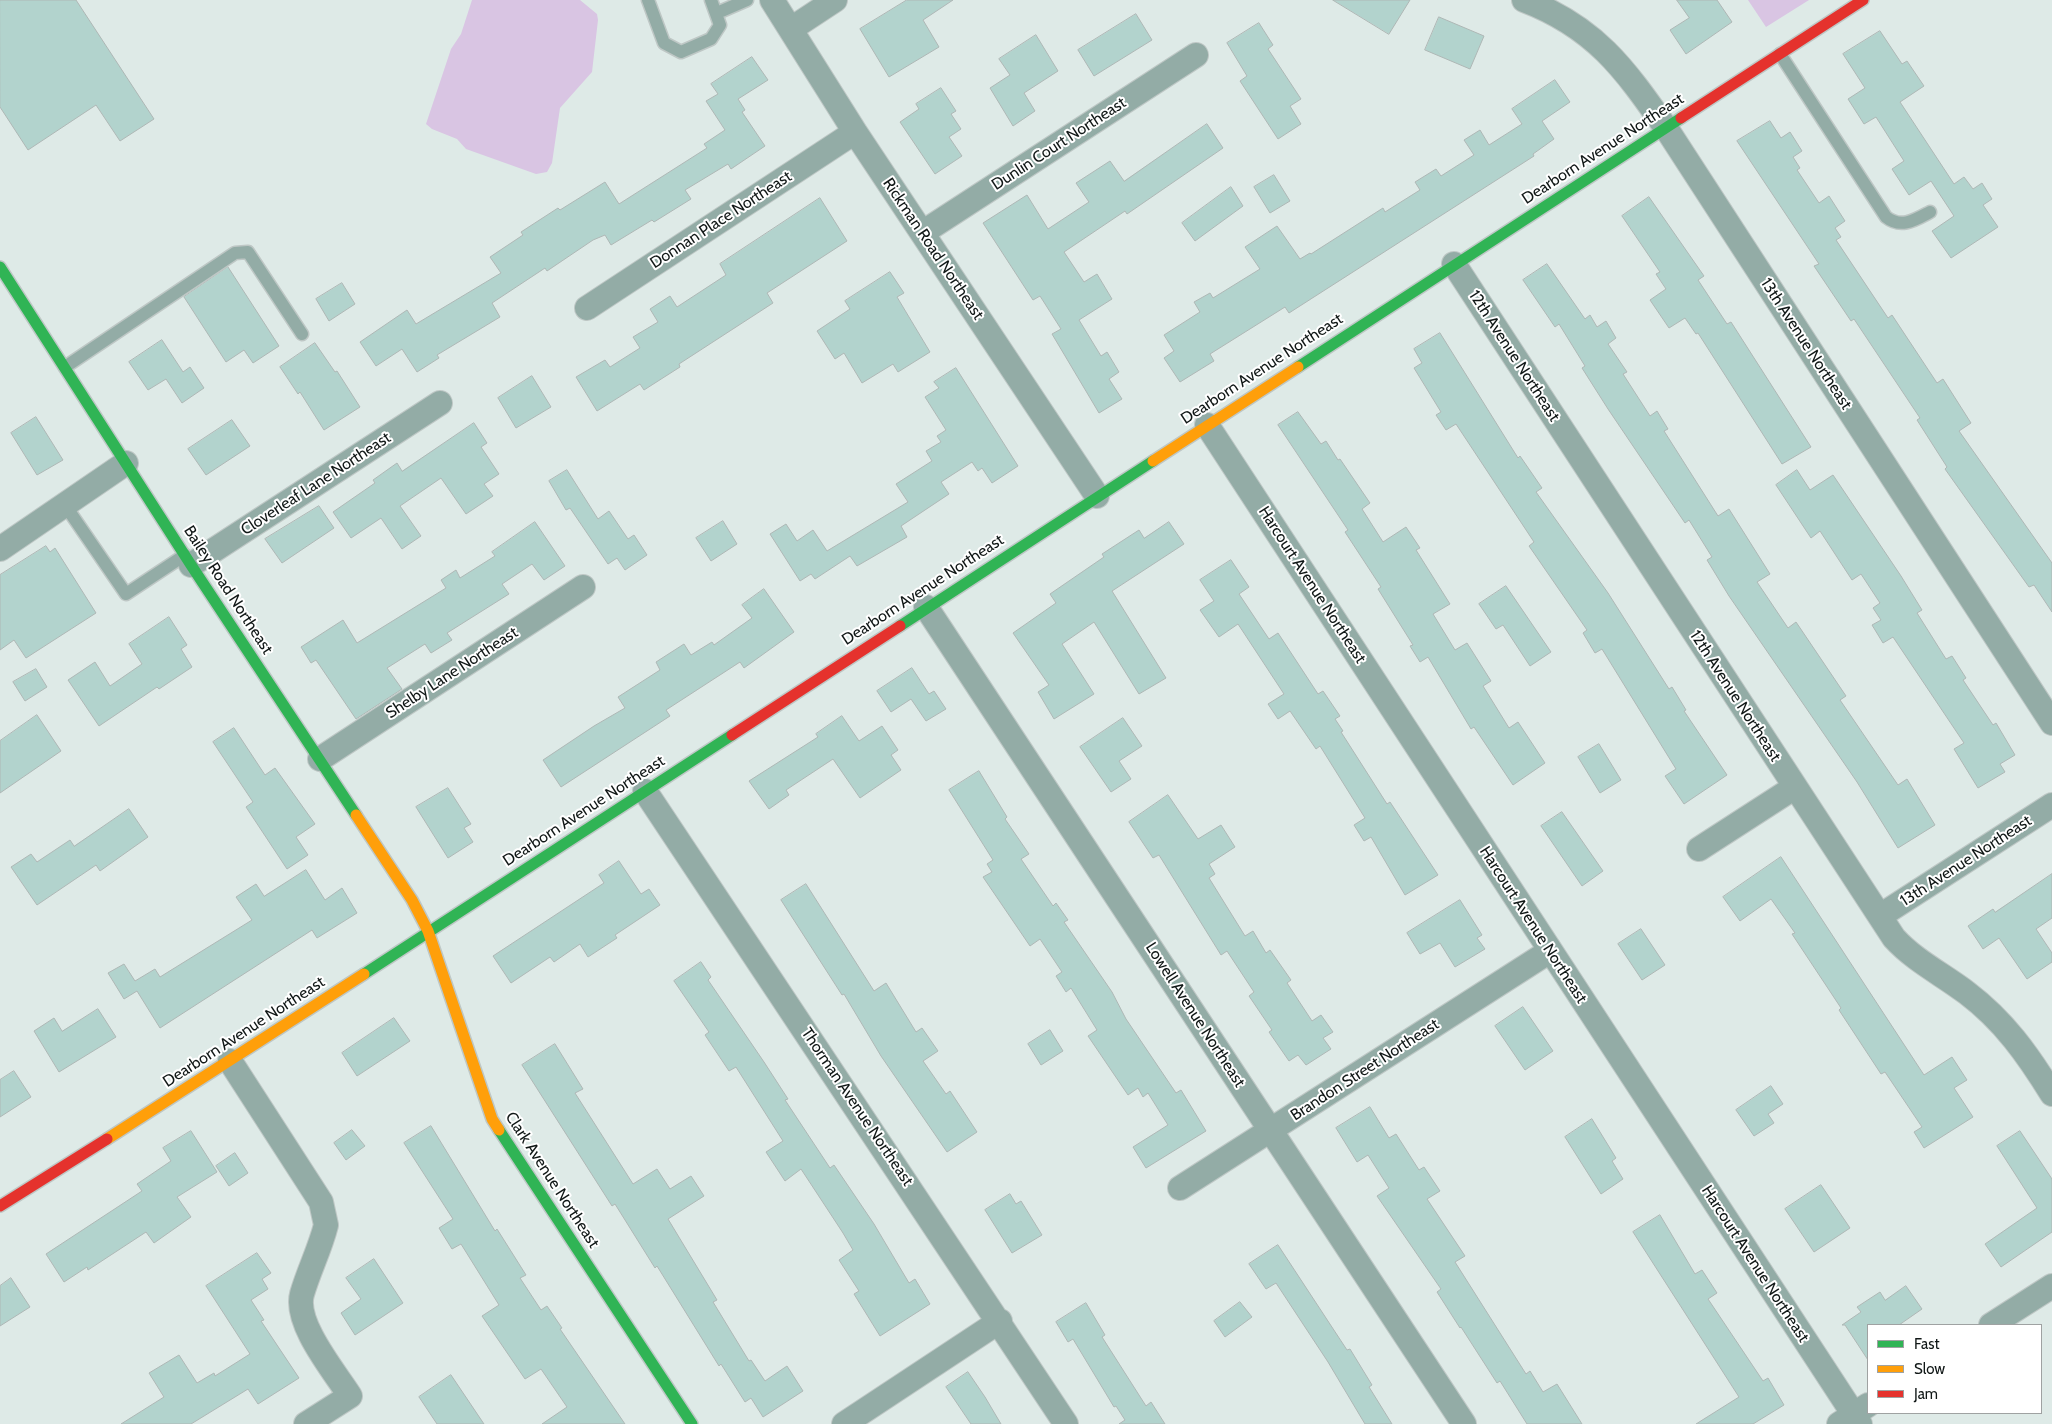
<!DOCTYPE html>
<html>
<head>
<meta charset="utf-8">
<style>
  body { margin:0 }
  #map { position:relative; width:2052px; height:1424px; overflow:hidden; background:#deeae7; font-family:Cabin,sans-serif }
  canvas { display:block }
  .legend { position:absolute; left:1867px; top:1324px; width:175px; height:90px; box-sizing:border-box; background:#fff; border:1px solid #9fa2a2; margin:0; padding:6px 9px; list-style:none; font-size:15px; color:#101716 }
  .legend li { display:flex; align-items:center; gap:10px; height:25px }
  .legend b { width:25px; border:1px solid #9fa2a2 }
</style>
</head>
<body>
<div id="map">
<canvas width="2052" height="1424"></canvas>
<ul class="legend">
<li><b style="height:6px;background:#30b455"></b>Fast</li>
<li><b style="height:6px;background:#ff9f0a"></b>Slow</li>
<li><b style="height:6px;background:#e5322d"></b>Jam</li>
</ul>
</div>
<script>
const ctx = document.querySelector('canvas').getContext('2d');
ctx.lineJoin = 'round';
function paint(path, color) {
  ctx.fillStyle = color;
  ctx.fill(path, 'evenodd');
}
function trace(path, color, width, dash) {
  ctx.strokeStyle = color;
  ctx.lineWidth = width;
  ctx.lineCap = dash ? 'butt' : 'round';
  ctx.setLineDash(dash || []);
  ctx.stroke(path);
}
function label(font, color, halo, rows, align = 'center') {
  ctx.font = font + ' Cabin,sans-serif';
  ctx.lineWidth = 4;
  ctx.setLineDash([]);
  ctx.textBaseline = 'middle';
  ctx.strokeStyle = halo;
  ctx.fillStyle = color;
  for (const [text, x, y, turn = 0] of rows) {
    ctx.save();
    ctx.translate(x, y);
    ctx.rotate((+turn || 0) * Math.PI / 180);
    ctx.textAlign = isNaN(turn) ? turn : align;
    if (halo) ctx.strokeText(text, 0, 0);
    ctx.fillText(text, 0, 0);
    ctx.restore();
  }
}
paint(new Path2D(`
  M 472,0 L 580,0 L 597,14 L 598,20 L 592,72 L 560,108 L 552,163 L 547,172 L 536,174 L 466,149 L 457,139 L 432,129 L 426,124 L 451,49 L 461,34 Z
  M 1748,0 L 1809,0 L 1766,27 Z`), '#d9c5e3');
const building = new Path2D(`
  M 0,0 L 76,0 L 154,119 L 120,141 L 96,105 L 28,150 L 0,107 Z
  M 907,0 L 953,0 L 923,20 L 939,47 L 889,77 L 860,29 Z
  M 1333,0 L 1410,0 L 1389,34 Z
  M 1677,0 L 1717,0 L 1732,22 L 1686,54 L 1670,30 L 1689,18 Z
  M 1136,14 L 1152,40 L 1094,76 L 1078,50 Z
  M 1439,17 L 1484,36 L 1470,69 L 1425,50 Z
  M 1259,23 L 1273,45 L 1268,49 L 1301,99 L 1290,106 L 1301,124 L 1278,139 L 1240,81 L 1247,76 L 1227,43 Z
  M 1880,31 L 1902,64 L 1907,61 L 1924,86 L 1900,102 L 1954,184 L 1964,177 L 1973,189 L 1982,183 L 1992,199 L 1983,205 L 1998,227 L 1951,258 L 1932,231 L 1954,216 L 1931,181 L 1909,195 L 1892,169 L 1904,161 L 1876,117 L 1864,124 L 1848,99 L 1865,88 L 1843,54 Z
  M 1036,35 L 1058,71 L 1024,93 L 1035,111 L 1013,126 L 990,88 L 1010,75 L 999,59 Z
  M 752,57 L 768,80 L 738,99 L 745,110 L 742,112 L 765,146 L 731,169 L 728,164 L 685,190 L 691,199 L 654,222 L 652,220 L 611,245 L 605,235 L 593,240 L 547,271 L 545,268 L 492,303 L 500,317 L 437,355 L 439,358 L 417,372 L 402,349 L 376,366 L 360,342 L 407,310 L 416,324 L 501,273 L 490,257 L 523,235 L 521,232 L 558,208 L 560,210 L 605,182 L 619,204 L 707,148 L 704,144 L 725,130 L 706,101 L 718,94 L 711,84 Z
  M 1555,80 L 1570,102 L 1542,121 L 1554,139 L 1533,154 L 1534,156 L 1289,313 L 1285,307 L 1210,354 L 1214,361 L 1180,382 L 1164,358 L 1174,351 L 1164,335 L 1200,312 L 1194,302 L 1210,293 L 1213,298 L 1260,269 L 1245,247 L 1277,226 L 1300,259 L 1310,253 L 1311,254 L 1383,208 L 1385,212 L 1420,190 L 1415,182 L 1436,169 L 1441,176 L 1474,155 L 1464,140 L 1480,130 L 1489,145 L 1522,124 L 1512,109 Z
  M 941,88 L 956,111 L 951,114 L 961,129 L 949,137 L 962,156 L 935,174 L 900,122 L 919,109 L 916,104 Z
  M 1770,121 L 1781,138 L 1790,132 L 1802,151 L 1793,157 L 1800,168 L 1797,170 L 1819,203 L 1829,196 L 1845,221 L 1835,228 L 1841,237 L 1836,240 L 1888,318 L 1892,315 L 1937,383 L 1943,379 L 1971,423 L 1959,431 L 2052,563 L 2052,612 L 2034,585 L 2029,587 L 1945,469 L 1947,467 L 1917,420 L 1920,418 L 1854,319 L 1851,321 L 1814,266 L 1819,264 L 1737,141 Z
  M 1207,124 L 1223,148 L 1127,214 L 1125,211 L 1064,252 L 1084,282 L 1097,274 L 1112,299 L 1079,320 L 1101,356 L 1107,352 L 1119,372 L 1109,379 L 1122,399 L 1099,413 L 1052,334 L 1061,329 L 1040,296 L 1033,300 L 983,223 L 1027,195 L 1048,229 L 1089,202 L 1076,183 L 1110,161 L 1124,181 Z
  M 1274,175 L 1290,201 L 1270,213 L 1254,187 Z
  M 1231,187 L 1243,206 L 1195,241 L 1182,223 Z
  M 1649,197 L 1704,276 L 1698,280 L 1727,324 L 1731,322 L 1811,447 L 1782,464 L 1698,333 L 1696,334 L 1685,318 L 1669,328 L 1650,300 L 1666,289 L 1656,274 L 1660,272 L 1622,216 Z
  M 820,198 L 847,241 L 767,293 L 773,303 L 679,364 L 680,367 L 644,390 L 640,384 L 597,411 L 576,377 L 605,360 L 610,367 L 640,348 L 633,337 L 658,322 L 650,309 L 670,296 L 677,307 L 726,275 L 720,264 Z
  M 1547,264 L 1585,319 L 1590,315 L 1597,327 L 1606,321 L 1616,338 L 1608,344 L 1627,372 L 1623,374 L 1650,416 L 1657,411 L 1668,429 L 1664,431 L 1718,516 L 1729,509 L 1770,574 L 1757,582 L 1788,628 L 1796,622 L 1846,696 L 1840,700 L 1898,785 L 1907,779 L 1935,825 L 1898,848 L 1857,782 L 1729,596 L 1707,560 L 1712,557 L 1689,520 L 1685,523 L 1608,409 L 1582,368 L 1585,366 L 1559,324 L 1555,327 L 1523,280 Z
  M 228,267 L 279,346 L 253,363 L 244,350 L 226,362 L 184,297 Z
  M 890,272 L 904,293 L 897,297 L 930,352 L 898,372 L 893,364 L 862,383 L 844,353 L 835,359 L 817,331 L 850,309 L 845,301 Z
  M 342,283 L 355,304 L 329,321 L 316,299 Z
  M 1440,333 L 1518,458 L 1520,456 L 1542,488 L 1536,492 L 1608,593 L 1669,689 L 1672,687 L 1686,710 L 1684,711 L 1727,775 L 1684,804 L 1665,776 L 1676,769 L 1602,649 L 1595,653 L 1583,633 L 1587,630 L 1529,546 L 1534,542 L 1456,424 L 1446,430 L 1436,415 L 1441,412 L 1414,368 L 1422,363 L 1414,349 Z
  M 162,340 L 183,372 L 190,367 L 204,388 L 182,403 L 166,379 L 148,390 L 129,362 Z
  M 315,343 L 335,372 L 337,371 L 360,407 L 324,430 L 300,392 L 298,394 L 280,367 Z
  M 956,368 L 1018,466 L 992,483 L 982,468 L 978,471 L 972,462 L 941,482 L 949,494 L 901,526 L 907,537 L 857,566 L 850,556 L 815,579 L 811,574 L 800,581 L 770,534 L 786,524 L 797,541 L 813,530 L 827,551 L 908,502 L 896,484 L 932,461 L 926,451 L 941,442 L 937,436 L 946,430 L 925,397 L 939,388 L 934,382 Z
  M 532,376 L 551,407 L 516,428 L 498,398 Z
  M 1298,412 L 1321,444 L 1326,441 L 1338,460 L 1340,459 L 1370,503 L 1362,509 L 1383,542 L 1406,527 L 1420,548 L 1416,550 L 1450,604 L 1433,614 L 1455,650 L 1467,643 L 1491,681 L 1483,686 L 1509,728 L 1518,722 L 1545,763 L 1513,785 L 1474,727 L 1471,729 L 1428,657 L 1420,662 L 1410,646 L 1413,645 L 1378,589 L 1381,587 L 1345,532 L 1348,530 L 1278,425 Z
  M 36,417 L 63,460 L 37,475 L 11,433 Z
  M 232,420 L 250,446 L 206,475 L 188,449 Z
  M 474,423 L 487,443 L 481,447 L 499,474 L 484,484 L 493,496 L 466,514 L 441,478 L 400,506 L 421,536 L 402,549 L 381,518 L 351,538 L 333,512 L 375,483 L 373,480 L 397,463 L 402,471 Z
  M 567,470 L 598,519 L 609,511 L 628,539 L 634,535 L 647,555 L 625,570 L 617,558 L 608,564 L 570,508 L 566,510 L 549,481 Z
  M 1797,470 L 1810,490 L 1833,475 L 1901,576 L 1922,610 L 1917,613 L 1946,659 L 1952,656 L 1966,678 L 1963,680 L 1993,725 L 1996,723 L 2015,755 L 2000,764 L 2005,772 L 1978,788 L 1954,749 L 1964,743 L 1893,637 L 1883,643 L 1872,625 L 1881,620 L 1873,608 L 1880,603 L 1861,574 L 1852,580 L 1820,531 L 1811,538 L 1776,485 Z
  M 319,506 L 334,528 L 282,563 L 265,539 Z
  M 723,521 L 737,544 L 711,561 L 696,538 Z
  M 535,522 L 565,566 L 544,580 L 532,564 L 502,584 L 509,594 L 447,633 L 452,640 L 431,653 L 425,644 L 387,668 L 402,689 L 356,719 L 316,660 L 311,663 L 301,647 L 343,620 L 357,643 L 446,588 L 441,580 L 456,570 L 460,578 L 495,556 L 492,552 Z
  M 1169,522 L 1184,544 L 1112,591 L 1166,678 L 1139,694 L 1094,622 L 1062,644 L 1094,694 L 1054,719 L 1038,692 L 1049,685 L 1013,633 L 1056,603 L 1050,594 L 1104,557 L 1102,554 L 1139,530 L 1144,538 Z
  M 46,546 L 50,552 L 55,548 L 96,613 L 26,658 L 14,640 L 0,650 L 0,575 Z
  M 1231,560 L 1249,587 L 1239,594 L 1269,639 L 1278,633 L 1318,694 L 1323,691 L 1340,716 L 1335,719 L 1343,731 L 1341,732 L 1387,804 L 1390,802 L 1438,875 L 1405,895 L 1371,837 L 1364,841 L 1354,825 L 1365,818 L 1320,746 L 1316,749 L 1290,711 L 1278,719 L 1268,704 L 1284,694 L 1238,624 L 1219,637 L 1200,610 L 1214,601 L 1200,580 Z
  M 1506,586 L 1551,652 L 1530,666 L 1503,625 L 1496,629 L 1479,604 Z
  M 764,589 L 794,632 L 744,668 L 740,662 L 666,710 L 670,716 L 561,787 L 543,760 L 594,726 L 625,708 L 618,697 L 660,670 L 656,662 L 684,644 L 691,655 L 712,642 L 714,645 L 752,618 L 742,605 Z
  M 169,617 L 187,645 L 181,649 L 192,667 L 159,689 L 157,687 L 99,726 L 68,680 L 95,662 L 110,686 L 142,664 L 129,644 Z
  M 912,668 L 929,694 L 934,691 L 946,709 L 926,721 L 911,699 L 891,712 L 877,691 Z
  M 36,669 L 47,687 L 25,701 L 13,682 Z
  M 37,715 L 61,751 L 0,793 L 0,741 Z
  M 842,716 L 859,741 L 882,726 L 898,750 L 891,755 L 901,770 L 860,798 L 833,759 L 786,790 L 789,795 L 769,809 L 749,781 L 818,737 L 816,734 Z
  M 1123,718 L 1142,746 L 1119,761 L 1131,779 L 1111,792 L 1080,747 Z
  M 234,728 L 265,775 L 275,768 L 315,824 L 296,837 L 308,855 L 287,869 L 246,807 L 253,802 L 213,742 Z
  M 1599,744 L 1621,780 L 1600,793 L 1578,757 Z
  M 979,771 L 1007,817 L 1005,819 L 1029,854 L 1021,859 L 1053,906 L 1056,903 L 1068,920 L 1064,922 L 1112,992 L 1126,1019 L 1176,1093 L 1181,1090 L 1206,1131 L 1146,1168 L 1133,1147 L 1168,1125 L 1148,1093 L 1143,1097 L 1138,1088 L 1128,1095 L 1088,1036 L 1097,1030 L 1071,988 L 1066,992 L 1056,976 L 1062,972 L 1040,939 L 1030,946 L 983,877 L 992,872 L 987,864 L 993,860 L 949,790 Z
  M 448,788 L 471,824 L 464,828 L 473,842 L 448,858 L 416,807 Z
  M 1168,795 L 1198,839 L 1221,825 L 1235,847 L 1209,864 L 1215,874 L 1209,878 L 1245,936 L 1253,931 L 1266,953 L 1270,950 L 1291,980 L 1287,983 L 1312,1021 L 1321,1015 L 1333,1032 L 1323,1038 L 1331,1049 L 1306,1065 L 1298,1055 L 1289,1061 L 1269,1032 L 1272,1030 L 1249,996 L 1254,992 L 1227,951 L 1221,955 L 1159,855 L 1153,858 L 1129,822 Z
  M 129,809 L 148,837 L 100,871 L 96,865 L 37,905 L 11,867 L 31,854 L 37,862 L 70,840 L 74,846 Z
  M 1562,812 L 1603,871 L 1582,886 L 1541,826 Z
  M 1781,857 L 1924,1075 L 1952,1057 L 1967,1080 L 1954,1088 L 1973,1117 L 1924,1148 L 1914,1132 L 1922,1127 L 1885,1072 L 1881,1074 L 1839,1010 L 1841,1008 L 1792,934 L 1795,933 L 1771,899 L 1740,921 L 1723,897 Z
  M 619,861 L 641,894 L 649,889 L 660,905 L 615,935 L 617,938 L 588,957 L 580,944 L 554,962 L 550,957 L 511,983 L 493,956 L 604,883 L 599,875 Z
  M 306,870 L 325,900 L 342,888 L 357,913 L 317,938 L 312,930 L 160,1028 L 137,991 L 124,999 L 108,973 L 124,964 L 135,981 L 155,969 L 160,977 L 252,920 L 236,897 L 256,884 L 264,896 Z
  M 2052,874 L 2052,918 L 2036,929 L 2052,953 L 2052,962 L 2027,979 L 1999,938 L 1983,949 L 1968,926 L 1993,909 L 1995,912 Z
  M 806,884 L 874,991 L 886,983 L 916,1032 L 922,1028 L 938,1051 L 923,1061 L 946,1094 L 950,1091 L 977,1132 L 947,1152 L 881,1056 L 844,994 L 842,995 L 781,900 Z
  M 1460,900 L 1482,935 L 1477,938 L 1485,949 L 1455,967 L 1440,943 L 1420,954 L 1407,933 Z
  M 1641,929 L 1665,965 L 1642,980 L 1618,944 Z
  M 701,962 L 711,977 L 708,980 L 764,1062 L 788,1099 L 785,1100 L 830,1168 L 834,1165 L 874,1224 L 909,1283 L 915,1279 L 930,1304 L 880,1336 L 854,1294 L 859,1291 L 839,1260 L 853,1250 L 843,1233 L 801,1169 L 785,1181 L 766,1152 L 783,1141 L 736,1067 L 729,1071 L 705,1035 L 709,1032 L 674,981 Z
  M 1523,1007 L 1553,1051 L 1525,1070 L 1495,1026 Z
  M 98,1009 L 116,1037 L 59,1072 L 34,1031 L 54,1018 L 62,1031 Z
  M 394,1018 L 410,1041 L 357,1076 L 342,1053 Z
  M 1050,1030 L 1063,1051 L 1041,1065 L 1028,1044 Z
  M 555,1044 L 583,1089 L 575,1093 L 633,1184 L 657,1169 L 670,1189 L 691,1176 L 704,1196 L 668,1219 L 717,1300 L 713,1302 L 749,1361 L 751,1360 L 765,1381 L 787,1366 L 803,1391 L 763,1417 L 751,1398 L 745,1402 L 721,1364 L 719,1366 L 657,1266 L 655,1268 L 615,1204 L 612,1206 L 522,1065 Z
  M 14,1071 L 31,1097 L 0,1117 L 0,1080 Z
  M 1771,1086 L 1783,1104 L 1768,1114 L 1774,1123 L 1754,1136 L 1736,1110 Z
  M 1370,1107 L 1389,1138 L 1396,1134 L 1419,1170 L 1424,1167 L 1440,1191 L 1427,1199 L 1465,1256 L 1455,1262 L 1526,1374 L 1530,1371 L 1543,1392 L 1557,1384 L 1582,1424 L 1527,1424 L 1500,1381 L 1497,1383 L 1461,1327 L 1460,1328 L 1437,1292 L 1441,1289 L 1377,1196 L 1389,1188 L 1368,1155 L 1357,1162 L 1336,1128 Z
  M 1592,1119 L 1616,1158 L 1612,1161 L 1623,1179 L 1601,1194 L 1565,1137 Z
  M 431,1126 L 495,1231 L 497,1229 L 526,1275 L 520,1278 L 541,1310 L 547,1306 L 562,1328 L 560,1329 L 625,1424 L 542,1424 L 567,1407 L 541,1369 L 525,1379 L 482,1316 L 499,1305 L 461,1244 L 452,1249 L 439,1228 L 453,1219 L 404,1143 Z
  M 352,1130 L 365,1146 L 346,1160 L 334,1143 Z
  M 191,1131 L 217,1172 L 177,1197 L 191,1217 L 154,1243 L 146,1232 L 88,1270 L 87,1267 L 64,1282 L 46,1254 L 142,1191 L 137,1184 L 171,1161 L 163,1148 Z
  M 2020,1131 L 2052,1179 L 2052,1232 L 2001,1267 L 1985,1244 L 2037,1208 L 1997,1146 Z
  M 235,1153 L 248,1173 L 229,1186 L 216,1166 Z
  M 1821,1185 L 1850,1228 L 1814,1252 L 1785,1209 Z
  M 1010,1194 L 1016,1204 L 1021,1201 L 1042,1235 L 1012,1253 L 985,1210 Z
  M 1660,1215 L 1695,1274 L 1702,1270 L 1717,1293 L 1708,1299 L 1763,1381 L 1768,1378 L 1784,1405 L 1753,1424 L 1696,1424 L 1739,1397 L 1633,1232 Z
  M 1278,1245 L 1347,1350 L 1350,1349 L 1372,1385 L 1369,1387 L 1392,1424 L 1365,1424 L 1328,1362 L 1276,1283 L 1266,1289 L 1249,1264 Z
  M 257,1253 L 271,1273 L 262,1279 L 268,1289 L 251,1300 L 264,1320 L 261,1321 L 299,1378 L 258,1404 L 248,1389 L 191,1424 L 121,1424 L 164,1397 L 149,1373 L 179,1355 L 197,1383 L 214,1373 L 215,1376 L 250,1354 L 206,1286 Z
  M 374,1259 L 403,1303 L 355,1335 L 341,1313 L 361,1299 L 346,1278 Z
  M 11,1278 L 30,1307 L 0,1326 L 0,1286 Z
  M 1906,1286 L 1922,1309 L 1899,1325 L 1868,1325 L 1868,1360 L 1845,1325 L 1842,1325 L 1861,1312 L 1857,1307 L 1880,1292 L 1885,1300 Z
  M 1240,1302 L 1252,1317 L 1225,1337 L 1214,1321 Z
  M 1086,1303 L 1105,1335 L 1102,1337 L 1146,1406 L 1151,1402 L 1165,1424 L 1119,1424 L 1125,1420 L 1116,1406 L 1114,1407 L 1073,1339 L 1068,1342 L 1056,1322 Z
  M 968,1372 L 985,1397 L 1001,1424 L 971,1424 L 946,1387 Z
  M 451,1375 L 484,1424 L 437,1424 L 419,1397 Z`);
paint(building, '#b2d3cd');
trace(building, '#aeb7b5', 1);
const lane = new Path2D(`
  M 648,0 L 664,43 L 681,52 L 711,39 L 720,25 L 711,0
  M 717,13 L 747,0
  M 1780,54 L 1886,217 C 1901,229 1915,220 1930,212
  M 65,367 L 235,253 L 248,252 L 302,334
  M 65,505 L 126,594 L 185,555`);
const street = new Path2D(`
  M 772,0 L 855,132 L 1097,496
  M 1524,0 C 1595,27 1624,68 1666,128 L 2052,723
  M 791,29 L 835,0
  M 922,233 L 1196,55
  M 1454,264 L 1894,938 C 1915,961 1942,974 1967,993 C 2004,1021 2028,1055 2052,1094
  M 587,308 L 855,132
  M 1207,425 L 1860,1424
  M 0,549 L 126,463
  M 191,565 L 440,403
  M 926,607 L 1464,1424
  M 320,759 L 583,587
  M 645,791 L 1066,1424
  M 1699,849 L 1795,787
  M 1880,916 L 2052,805
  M 230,1061 L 321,1202 L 326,1225 C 320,1249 309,1270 302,1294 C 294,1323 334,1371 350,1396 L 306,1424
  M 1180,1188 L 1550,951
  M 1991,1325 L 2052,1286
  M 844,1424 L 1000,1321
  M 1839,1424 L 1868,1405`);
const fast = new Path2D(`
  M 0,267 L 191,565 L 356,815
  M 1298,367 L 1681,118
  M 900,626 L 1153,461
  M 364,974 L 732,735
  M 499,1130 L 692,1424`);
const slow = new Path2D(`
  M 1153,461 L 1298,367
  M 356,815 L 412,900 L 428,931 L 492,1119 L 499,1130
  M 107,1139 L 364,974`);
const jam = new Path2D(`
  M 1681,118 L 1863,0
  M 732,735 L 900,626
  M 0,1206 L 107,1139`);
trace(lane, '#bec7c5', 15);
trace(street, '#bec7c5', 26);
trace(fast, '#bec7c5', 14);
trace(slow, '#bec7c5', 14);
trace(jam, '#bec7c5', 14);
trace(lane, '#93aca6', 12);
trace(street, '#93aca6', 24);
trace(fast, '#30b455', 11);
trace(slow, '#ff9f0a', 11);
trace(jam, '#e5322d', 11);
label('16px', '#101716', '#fff', [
  ["Dunlin Court Northeast",1059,144,-33],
  ["Dearborn Avenue Northeast",1603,149,-33],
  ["Donnan Place Northeast",721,220,-33],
  ["Rickman Road Northeast",933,249,56],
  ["13th Avenue Northeast",1806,344,57],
  ["12th Avenue Northeast",1514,356,57],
  ["Dearborn Avenue Northeast",1262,369,-33],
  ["Cloverleaf Lane Northeast",316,484,-33],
  ["Harcourt Avenue Northeast",1312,585,57],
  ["Bailey Road Northeast",228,590,57],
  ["Dearborn Avenue Northeast",923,590,-33],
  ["Shelby Lane Northeast",452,673,-33],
  ["12th Avenue Northeast",1735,696,57],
  ["Dearborn Avenue Northeast",584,811,-33],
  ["13th Avenue Northeast",1966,861,-33],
  ["Harcourt Avenue Northeast",1533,925,57],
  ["Lowell Avenue Northeast",1195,1015,57],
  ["Dearborn Avenue Northeast",244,1032,-33],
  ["Brandon Street Northeast",1365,1070,-33],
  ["Thorman Avenue Northeast",857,1107,56],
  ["Clark Avenue Northeast",552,1180,57],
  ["Harcourt Avenue Northeast",1755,1264,57]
]);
</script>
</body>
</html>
